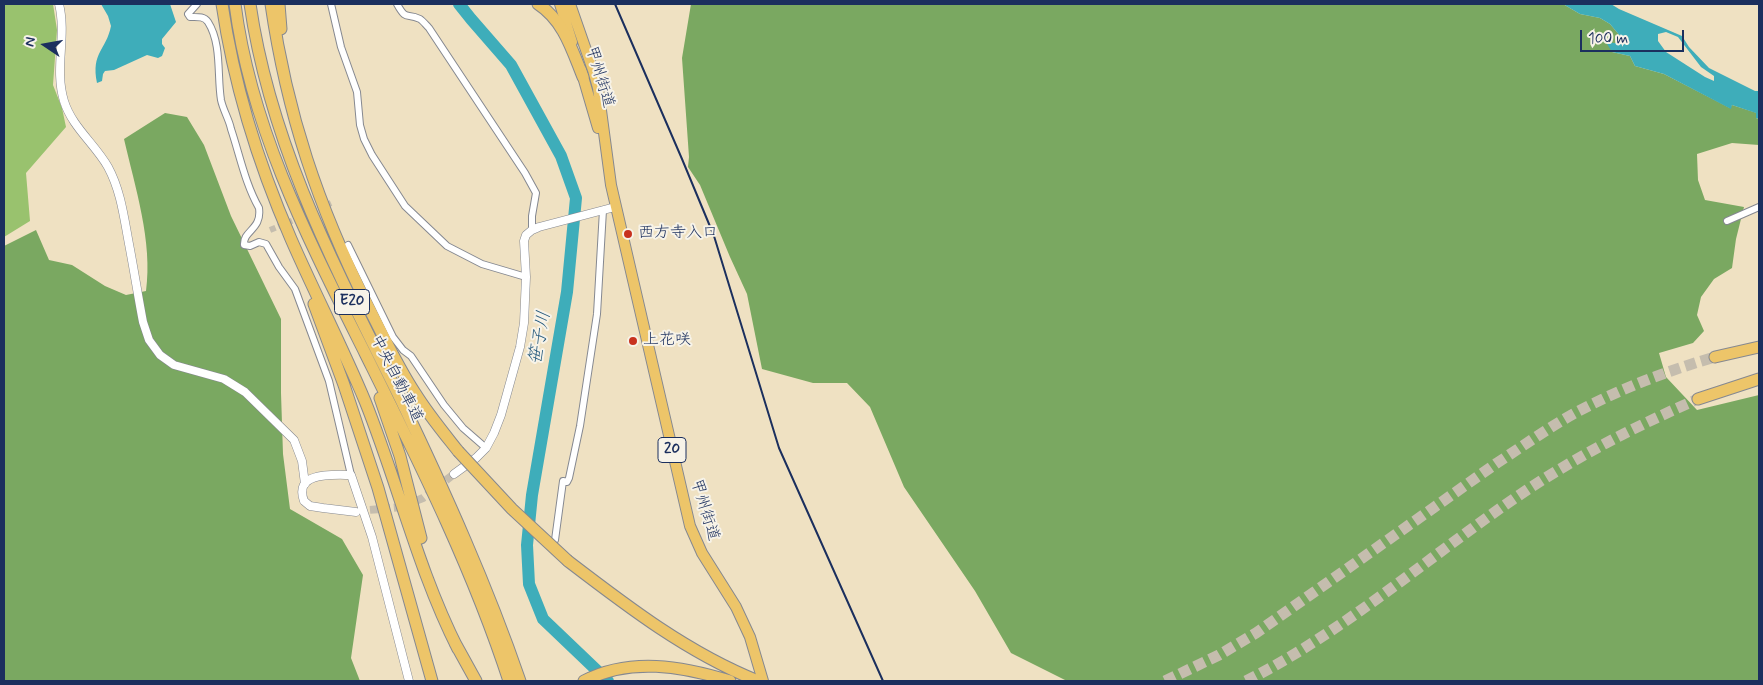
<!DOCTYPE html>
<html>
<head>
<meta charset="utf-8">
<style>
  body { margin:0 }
  #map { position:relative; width:1763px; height:685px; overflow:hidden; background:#efe1c2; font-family:Mynerve,sans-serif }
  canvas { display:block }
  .frame { position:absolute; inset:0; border:5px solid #1b2f5e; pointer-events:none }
  .north { position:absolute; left:20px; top:20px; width:50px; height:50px; -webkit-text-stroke:4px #f7f3e8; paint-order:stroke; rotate:282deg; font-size:14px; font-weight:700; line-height:20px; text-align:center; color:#1b2f5e }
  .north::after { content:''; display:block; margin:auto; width:18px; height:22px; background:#1b2f5e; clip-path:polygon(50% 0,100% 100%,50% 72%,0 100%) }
  .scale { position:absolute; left:1580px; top:30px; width:104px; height:22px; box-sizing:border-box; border:2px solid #1b2f5e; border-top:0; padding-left:6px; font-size:15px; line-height:18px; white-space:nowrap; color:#1b2f5e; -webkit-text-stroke:4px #f7f3e8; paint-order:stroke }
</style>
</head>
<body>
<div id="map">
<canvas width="1763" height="685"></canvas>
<div class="frame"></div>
<div class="north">N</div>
<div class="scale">100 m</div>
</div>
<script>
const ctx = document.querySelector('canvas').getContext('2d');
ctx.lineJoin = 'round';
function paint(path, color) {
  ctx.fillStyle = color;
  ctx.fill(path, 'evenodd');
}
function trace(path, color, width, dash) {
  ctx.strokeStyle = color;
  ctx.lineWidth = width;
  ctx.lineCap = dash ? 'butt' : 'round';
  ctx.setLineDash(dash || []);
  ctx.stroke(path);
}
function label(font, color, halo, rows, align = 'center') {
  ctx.font = font + ' Mynerve,"Klee One",sans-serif';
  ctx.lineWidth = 4;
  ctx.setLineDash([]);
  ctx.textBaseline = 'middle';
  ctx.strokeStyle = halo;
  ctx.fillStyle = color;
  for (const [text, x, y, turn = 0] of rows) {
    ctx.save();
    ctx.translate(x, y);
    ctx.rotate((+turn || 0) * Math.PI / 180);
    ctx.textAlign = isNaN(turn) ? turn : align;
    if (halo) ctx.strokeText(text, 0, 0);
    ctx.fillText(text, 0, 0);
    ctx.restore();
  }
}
paint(new Path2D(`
  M 4,4 L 53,4 L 57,30 L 53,85 L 62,108 L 66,127 L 26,173 L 30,221 L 4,237 Z`), '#99c26e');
paint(new Path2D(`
  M 691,4 L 1563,4 L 1580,14 L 1600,18 L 1610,24 L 1627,44 L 1613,43 L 1612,52 L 1630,56 L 1635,66 L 1664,74 L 1730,108 L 1732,105 L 1757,113 L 1756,118 L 1759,119 L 1759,145 L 1732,143 L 1697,154 L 1698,180 L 1705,200 L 1744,207 L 1736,239 L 1732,268 L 1714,279 L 1701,297 L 1697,315 L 1704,331 L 1693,343 L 1659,353 L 1666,377 L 1697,410 L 1759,395 L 1759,681 L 1067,681 L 1011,653 L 975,591 L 904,487 L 870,407 L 847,383 L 813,383 L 762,369 L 747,294 L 730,257 L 700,185 L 688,167 L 689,157 L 682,58 Z
  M 165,113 L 187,117 L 204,145 L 231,216 L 281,319 L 281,393 L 283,454 L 290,509 L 342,539 L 363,575 L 351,658 L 360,681 L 4,681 L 4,246 L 36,230 L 49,260 L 72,265 L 105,286 L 126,295 L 146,291 C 153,242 135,187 124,139 Z`), '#7aa861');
paint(new Path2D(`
  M 101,4 L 170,4 L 176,22 L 162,39 L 162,44 L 165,48 L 162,56 L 158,58 L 147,55 L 114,70 L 105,71 L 103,74 L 102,81 L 97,83 C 91,52 106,51 111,26 L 108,16 Z
  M 1563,4 L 1611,4 L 1619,9 L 1682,36 L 1689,47 L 1709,68 L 1755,91 L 1759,91 L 1759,119 L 1756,118 L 1756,113 L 1732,105 L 1731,109 L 1664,74 L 1635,66 L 1630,56 L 1612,52 L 1604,39 L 1613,43 L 1626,43 L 1610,24 L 1600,18 L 1580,14 ZM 1666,32 L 1678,37 L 1701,67 L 1714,76 L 1714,81 L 1705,77 L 1666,52 L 1658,41 L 1658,34 Z`), '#3eadba');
trace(new Path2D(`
  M 459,4 L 471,19 L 511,65 L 561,156 L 576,198 L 567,292 L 532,495 L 527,545 L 529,584 L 543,619 L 608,681`), '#3eadba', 12);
trace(new Path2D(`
  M 310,213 L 331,203
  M 270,230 L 301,217`), '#c5bdae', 6, [6, 3]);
trace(new Path2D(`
  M 358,511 L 401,507 L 423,498 L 454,474`), '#c5bdae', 8, [8, 4]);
trace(new Path2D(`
  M 1165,681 L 1219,655 L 1256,633 L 1497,463 C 1523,446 1548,428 1575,413 C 1620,389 1666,371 1715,357
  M 1246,681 C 1343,632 1426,559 1515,498 C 1575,457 1632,428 1698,399`), '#c5bdae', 11, [11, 5.5]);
const minor = new Path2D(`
  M 197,4 L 188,14 L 190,17 C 197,17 204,16 208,22 C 222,44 217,76 221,100 C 223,110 229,119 231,129 C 240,156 245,183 259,208 C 262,230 243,230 244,245 L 250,246 L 259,242 L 266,244 L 279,267 L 295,289 L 329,381 L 351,475
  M 331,4 L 341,47 L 357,92 L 360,125 L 364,139 L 372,155 L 405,206 L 447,246 L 482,264 L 526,277
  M 397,4 C 407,22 406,12 420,19 C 423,21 426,25 429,28 L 525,173 L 536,193 L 532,216 L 532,230
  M 1727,221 L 1759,207
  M 348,245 L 393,337 L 403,350 L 411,356 L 444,405 L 463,428 L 486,448
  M 555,540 L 563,481 L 567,482 L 569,478 L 580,426 L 597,314 L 603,210`);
const tertiary = new Path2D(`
  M 59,4 C 67,36 54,69 64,101 C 72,127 95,144 108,167 C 121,191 124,218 129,244 C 134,270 138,296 143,322 L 149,340 L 160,355 L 174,365 L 224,379 L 245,392 L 294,440 L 302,461 L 305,484
  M 454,474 L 476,458 L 486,448 L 494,433 L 501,415 L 520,347 L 524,323 L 526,277 L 524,241 L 526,235 L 532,230 L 539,227 L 615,207
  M 356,512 L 323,508 L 310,506 L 304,501 C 293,471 334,475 351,475 L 372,537 L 409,681`);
const trunk = new Path2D(`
  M 560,4 L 572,42
  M 570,4 L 593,70 L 598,88 L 611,185 L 690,526 L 702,553 L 736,607 L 750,637 L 763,681
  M 581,70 L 598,128`);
const motorway = new Path2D(`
  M 222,4 C 234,86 258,163 291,239 C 315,294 342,346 365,401 C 398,483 418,570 458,649
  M 235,4 C 251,129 309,241 365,353 C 418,460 472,567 509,681
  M 250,4 C 271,148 337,271 401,400 C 445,492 487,585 520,681
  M 271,4 C 287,114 318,206 368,306 C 383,335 397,366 415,393 C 428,414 443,432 458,451
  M 279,4 L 281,29
  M 538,4 C 564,21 572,50 583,77
  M 314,304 L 344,385 L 378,488 L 432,681
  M 1715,357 L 1759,347
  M 380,398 L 400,456 L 421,538
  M 1698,399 L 1759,379
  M 568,561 C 628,607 688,653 758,681
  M 455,643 L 476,681
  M 584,681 C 630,657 682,666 730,681`);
trace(minor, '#858890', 8);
trace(tertiary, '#858890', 9);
trace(trunk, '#858890', 12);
trace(motorway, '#858890', 13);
trace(minor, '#fff', 6);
trace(tertiary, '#fff', 8);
trace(trunk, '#edc569', 10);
trace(motorway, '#edc569', 11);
trace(new Path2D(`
  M 615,4 L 682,159 L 714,236 L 779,448 L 883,681`), '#1b2f5e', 2);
const motorwayBridge = new Path2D(`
  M 458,451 L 512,509 L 568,561`);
trace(motorwayBridge, '#858890', 13, []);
trace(motorwayBridge, '#edc569', 11);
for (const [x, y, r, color] of [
  [628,234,5,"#c8321e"],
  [633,341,5,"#c8321e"]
]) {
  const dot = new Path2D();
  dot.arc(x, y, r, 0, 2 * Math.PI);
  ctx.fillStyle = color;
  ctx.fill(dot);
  trace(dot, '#f7f3e8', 2);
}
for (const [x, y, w] of [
  [352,302,35],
  [672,450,28]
]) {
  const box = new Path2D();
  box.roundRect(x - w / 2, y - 12.5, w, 25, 4);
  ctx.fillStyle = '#f7f3e8';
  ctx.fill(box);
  trace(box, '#1b2f5e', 1);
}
label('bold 15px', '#1b2f5e', null, [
  ["E20",352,302],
  ["20",672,450]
]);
label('16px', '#1b2f5e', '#f7f3e8', [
  ["甲州街道",599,77,73],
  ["中央自動車道",396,379,63],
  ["甲州街道",704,510,73]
]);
label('16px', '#1b2f5e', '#f7f3e8', [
  ["西方寺入口",638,234],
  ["上花咲",643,341]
], 'left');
label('italic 18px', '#275b7e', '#f7f3e8', [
  ["笹子川",541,338,-80]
]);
</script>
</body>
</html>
